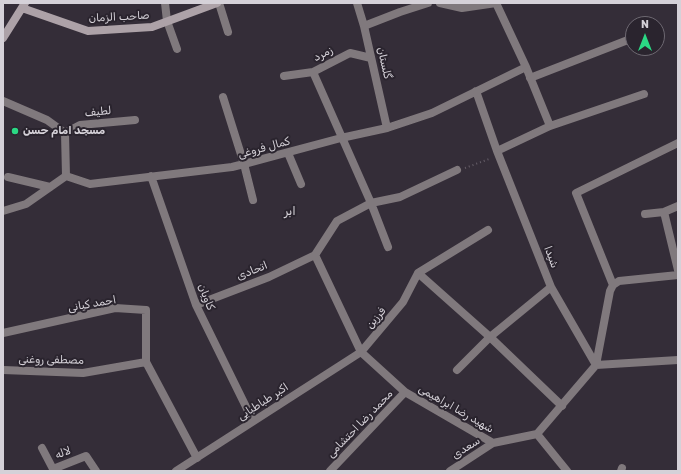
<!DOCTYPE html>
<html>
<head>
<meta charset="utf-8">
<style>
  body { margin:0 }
  #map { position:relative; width:681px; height:474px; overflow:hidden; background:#342d38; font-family:Rubik,sans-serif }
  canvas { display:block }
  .frame { position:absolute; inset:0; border:4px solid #d5d1d8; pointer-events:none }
  .north { position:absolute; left:625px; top:16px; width:40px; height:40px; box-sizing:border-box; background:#2a242e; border:1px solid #6e6972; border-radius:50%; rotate:0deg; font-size:11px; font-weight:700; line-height:16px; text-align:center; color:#d5d1d8 }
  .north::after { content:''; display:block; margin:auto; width:14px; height:18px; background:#2bd884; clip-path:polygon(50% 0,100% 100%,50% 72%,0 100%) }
</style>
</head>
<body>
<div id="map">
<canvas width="681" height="474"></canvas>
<div class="frame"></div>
<div class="north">N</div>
</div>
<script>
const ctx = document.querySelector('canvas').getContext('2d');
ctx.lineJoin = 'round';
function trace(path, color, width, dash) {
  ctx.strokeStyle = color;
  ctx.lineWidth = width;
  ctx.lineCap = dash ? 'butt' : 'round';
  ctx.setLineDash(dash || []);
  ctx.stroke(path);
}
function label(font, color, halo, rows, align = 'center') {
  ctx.font = font + ' Rubik,"Noto Sans Arabic",sans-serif';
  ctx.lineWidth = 4;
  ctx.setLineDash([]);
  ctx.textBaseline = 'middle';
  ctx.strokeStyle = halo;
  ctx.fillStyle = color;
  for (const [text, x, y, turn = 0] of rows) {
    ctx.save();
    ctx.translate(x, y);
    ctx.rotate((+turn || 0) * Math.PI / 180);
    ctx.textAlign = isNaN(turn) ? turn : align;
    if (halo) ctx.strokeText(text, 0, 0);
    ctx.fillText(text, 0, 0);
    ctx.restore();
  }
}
trace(new Path2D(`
  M 465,168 L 489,159`), '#655e68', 2, [1, 3]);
trace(new Path2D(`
  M 165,3 L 167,21 L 177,49
  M 219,3 L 228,32
  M 357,3 L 364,26 L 387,128
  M 440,3 L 462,8 L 496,3
  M 496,3 L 526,67 L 550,126
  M 364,26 L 400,12 L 428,3
  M 313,72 L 371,203 L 388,247
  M 284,76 L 313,72 L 350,53 L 371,58
  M 530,78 L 633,38
  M 476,91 L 497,151 L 551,287 L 596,365
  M 223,97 L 244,164 L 253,200
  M 3,101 L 47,120 L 65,133
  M 65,133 L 80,125 L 135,120
  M 65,133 L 66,176
  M 497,151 L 550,126 L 644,94
  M 288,153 L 301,184
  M 151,176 L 196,305 L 253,421
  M 8,177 L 50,187
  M 678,206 L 664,212 L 678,270
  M 3,211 L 26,204 L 66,176 L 90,184 L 232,167 L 244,164 L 341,138 L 387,128 L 432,113 L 526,67
  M 645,214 L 664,212
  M 315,255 L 361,352 L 405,392 L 493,443 L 537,434 L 596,365 L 678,360
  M 315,255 L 337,221 L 371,203 L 400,197 L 457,170
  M 418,273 L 490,337 L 562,406
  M 613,285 L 576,193 L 678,143
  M 196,305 L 269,277 L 315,255
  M 3,333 L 115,308 L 146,310 L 146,362 L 197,458
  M 596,365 L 610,291 L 613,285 L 619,281 L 678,275
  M 3,370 L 83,373 L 146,362
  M 457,370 L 490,337 L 551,287
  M 537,434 L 567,471
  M 42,448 L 53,469 L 86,456 L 96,471
  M 176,471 L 361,352 L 403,302 L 418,273 L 488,230
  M 330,471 L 405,392
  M 450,471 L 493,443
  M 621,471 L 622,468`), '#80797d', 8);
trace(new Path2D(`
  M 22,8 L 88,31 L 152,27 L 217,3
  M 3,38 L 25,3`), '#ada2a8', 8);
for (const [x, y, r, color] of [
  [15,131,4,"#2bd884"]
]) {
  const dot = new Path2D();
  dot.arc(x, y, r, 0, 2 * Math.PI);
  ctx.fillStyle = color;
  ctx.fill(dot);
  trace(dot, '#2a242e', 1.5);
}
label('11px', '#d5d1d8', '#2a242e', [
  ["صاحب الزمان",119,17,-3],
  ["زمرد",323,54,-28],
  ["گلستان",384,63,77],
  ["لطیف",98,112,-6],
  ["کمال فروغی",264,148,-15],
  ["شیدا",551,257,69],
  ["اتحادی",252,271,-22],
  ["کاویان",206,297,68],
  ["احمد کیانی",92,304,-10],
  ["فرزین",376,318,-50],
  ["مصطفی روغنی",51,360,1],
  ["اکبر طباطبایی",263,402,-33],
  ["شهید رضا ابراهیمی",456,409,30],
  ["محمد رضا احتشامی",360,424,-46],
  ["سعدی",466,448,-33],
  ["لاله",63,453,-20]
]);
label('bold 11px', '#d5d1d8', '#2a242e', [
  ["مسجد امام حسن",23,131]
], 'left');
label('12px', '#d5d1d8', '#2a242e', [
  ["ابر",290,212]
]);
</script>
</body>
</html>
